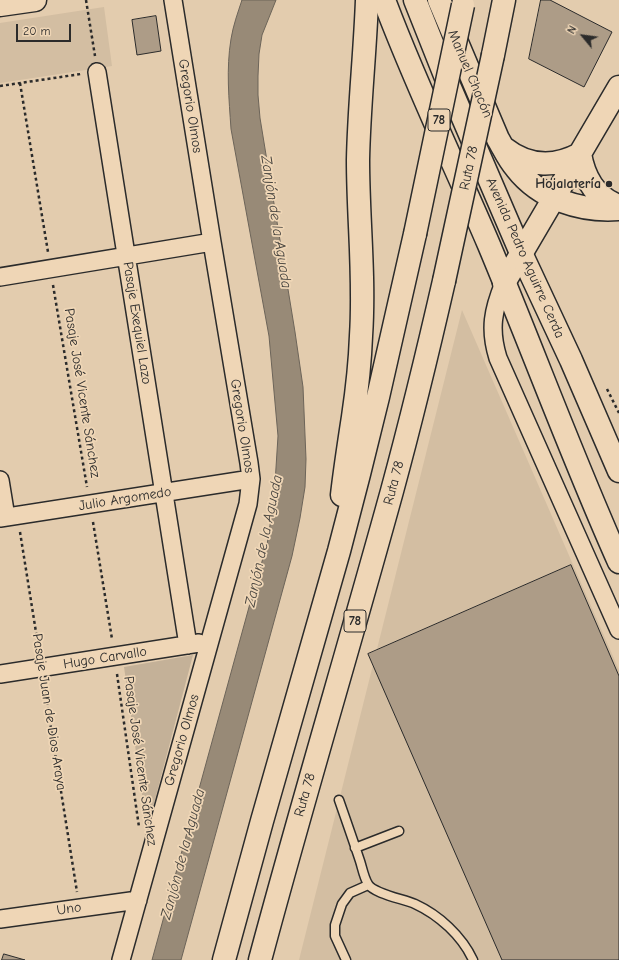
<!DOCTYPE html>
<html>
<head>
<meta charset="utf-8">
<style>
  body { margin:0 }
  #map { position:relative; width:619px; height:960px; overflow:hidden; background:#e3ccae; font-family:"Comic Neue",sans-serif }
  canvas { display:block }
  .north { position:absolute; left:563px; top:16px; width:40px; height:40px; -webkit-text-stroke:3px #efd6b6; paint-order:stroke; rotate:299deg; font-size:11px; font-weight:700; line-height:16px; text-align:center; color:#2b2b2b }
  .north::after { content:''; display:block; margin:auto; width:14px; height:18px; background:#2b2b2b; clip-path:polygon(50% 0,100% 100%,50% 72%,0 100%) }
  .scale { position:absolute; left:16px; top:24px; width:55px; height:18px; box-sizing:border-box; border:2px solid #2b2b2b; border-top:0; padding-left:5px; font-size:12px; line-height:14px; white-space:nowrap; color:#2b2b2b; -webkit-text-stroke:3px #efd6b6; paint-order:stroke }
</style>
</head>
<body>
<div id="map">
<canvas width="619" height="960"></canvas>
<div class="north">N</div>
<div class="scale">20 m</div>
</div>
<script>
const ctx = document.querySelector('canvas').getContext('2d');
ctx.lineJoin = 'round';
function paint(path, color) {
  ctx.fillStyle = color;
  ctx.fill(path, 'evenodd');
}
function trace(path, color, width, dash) {
  ctx.strokeStyle = color;
  ctx.lineWidth = width;
  ctx.lineCap = dash ? 'butt' : 'round';
  ctx.setLineDash(dash || []);
  ctx.stroke(path);
}
function label(font, color, halo, rows, align = 'center') {
  ctx.font = font + ' "Comic Neue",sans-serif';
  ctx.lineWidth = 3.5;
  ctx.setLineDash([]);
  ctx.textBaseline = 'middle';
  ctx.strokeStyle = halo;
  ctx.fillStyle = color;
  for (const [text, x, y, turn = 0] of rows) {
    ctx.save();
    ctx.translate(x, y);
    ctx.rotate((+turn || 0) * Math.PI / 180);
    ctx.textAlign = isNaN(turn) ? turn : align;
    if (halo) ctx.strokeText(text, 0, 0);
    ctx.fillText(text, 0, 0);
    ctx.restore();
  }
}
paint(new Path2D(`
  M 104,7 L 112,66 L 0,83 L 0,23 Z
  M 462,310 L 619,670 L 619,960 L 299,960 Z`), '#d3bea2');
paint(new Path2D(`
  M 193,655 L 147,830 L 124,667 Z`), '#c4b198');
const water = new Path2D(`
  M 242,0 L 276,0 L 262,35 L 259,54 L 258,76 L 258,95 L 260,118 L 295,332 L 303,387 L 306,459 L 305,487 L 300,518 L 292,556 L 181,960 L 152,960 L 257,578 L 267,545 L 274,499 L 278,436 L 269,336 L 231,129 C 229,99 226,69 231,39 C 233,26 238,12 242,0 Z`);
paint(water, '#988a77');
trace(water, '#6c6459', 1);
const building = new Path2D(`
  M 541,0 L 550,0 L 612,32 L 584,87 L 529,59 Z
  M 156,16 L 161,51 L 137,55 L 132,20 Z
  M 571,565 L 619,676 L 619,960 L 502,960 L 368,654 Z
  M 4,954 L 25,960 L 2,960 Z`);
paint(building, '#ad9c87');
trace(building, '#2b2b2b', 1);
const lane = new Path2D(`
  M 339,800 C 346,820 353,840 360,861 C 362,867 364,878 368,884 C 374,894 404,899 415,904 C 439,915 462,936 473,960
  M 355,848 L 399,831
  M 346,960 L 335,936 L 335,925 L 342,904 L 350,893 L 368,885`);
const street = new Path2D(`
  M 97,72 L 188,645
  M 0,277 L 212,242
  M 504,283 C 493,310 489,329 498,358 L 619,630
  M 0,480 L 6,517
  M 0,518 L 251,479
  M 0,674 L 199,643
  M 0,919 L 138,900
  M 121,960 L 248,504 L 251,479 L 249,463 L 212,242 L 173,0`);
const secondary = new Path2D(`
  M 439,0 L 498,139 C 504,149 508,159 516,168 C 540,199 581,212 619,209
  M 0,5 L 35,0
  M 504,148 C 528,167 554,168 580,154
  M 580,154 C 584,177 595,198 619,206
  M 504,283 L 619,87`);
const primary = new Path2D(`
  M 384,0 C 415,83 454,163 489,245 C 533,350 572,457 619,562
  M 415,0 L 448,83 L 521,253 L 571,360 L 619,471`);
const highway = new Path2D(`
  M 493,55 L 504,0
  M 342,495 C 345,469 349,443 353,417 C 357,390 360,363 361,336 C 365,277 358,219 358,160 C 359,107 365,54 367,0
  M 224,960 L 262,821 L 339,551 L 359,474 L 378,397 L 415,234
  M 260,960 C 302,803 349,647 392,491 C 411,421 428,351 444,281`);
trace(lane, '#2b2b2b', 11);
trace(street, '#2b2b2b', 20);
trace(secondary, '#2b2b2b', 25);
trace(primary, '#2b2b2b', 25);
trace(highway, '#2b2b2b', 25);
trace(new Path2D(`
  M 86,0 L 95,56
  M 20,83 L 48,252
  M 0,86 L 81,74
  M 53,285 L 87,487
  M 607,389 L 619,413
  M 93,522 L 112,639
  M 20,532 L 39,651
  M 117,674 L 139,827
  M 44,684 L 77,892`), '#2b2b2b', 2.5, [3, 3]);
trace(lane, '#efd6b6', 8);
trace(street, '#efd6b6', 17);
trace(secondary, '#efd6b6', 22);
trace(primary, '#efd6b6', 22);
trace(highway, '#efd6b6', 22);
const highwayBridge = new Path2D(`
  M 415,234 L 463,5
  M 444,281 L 493,55`);
trace(highwayBridge, '#2b2b2b', 25, []);
trace(highwayBridge, '#efd6b6', 22);
for (const [x, y, r, color] of [
  [609,184,4,"#2b2b2b"]
]) {
  const dot = new Path2D();
  dot.arc(x, y, r, 0, 2 * Math.PI);
  ctx.fillStyle = color;
  ctx.fill(dot);
  trace(dot, '#efd6b6', 1.5);
}
for (const [x, y, w] of [
  [439,120,22],
  [355,621,22]
]) {
  const box = new Path2D();
  box.roundRect(x - w / 2, y - 11, w, 22, 3);
  ctx.fillStyle = '#efd6b6';
  ctx.fill(box);
  trace(box, '#2b2b2b', 1);
}
label('bold 13px', '#2b2b2b', null, [
  ["78",439,120],
  ["78",355,621]
]);
label('14px', '#2b2b2b', '#efd6b6', [
  ["Manuel Chacón",470,74,67],
  ["Gregorio Olmos",190,106,81],
  ["Ruta 78",469,168,-78],
  ["Avenida Pedro Aguirre Cerda",525,258,66],
  ["Pasaje Exequiel Lazo",137,323,81],
  ["Pasaje José Vicente Sánchez",82,393,81],
  ["Gregorio Olmos",242,426,81],
  ["Ruta 78",394,483,-75],
  ["Julio Argomedo",125,499,-9],
  ["Hugo Carvallo",105,658,-9],
  ["Pasaje Juan de Dios Araya",49,712,81],
  ["Gregorio Olmos",182,740,-74],
  ["Pasaje José Vicente Sánchez",140,761,82],
  ["Ruta 78",305,795,-74],
  ["Uno",69,909,-8]
]);
label('bold 14px', '#2b2b2b', '#efd6b6', [
  ["Hojalatería",601,184]
], 'right');
label('italic 15px', '#46433e', '#efd6b6', [
  ["Zanjón de la Aguada",276,222,81],
  ["Zanjón de la Aguada",264,541,-78],
  ["Zanjón de la Aguada",183,854,-75]
]);
</script>
</body>
</html>
